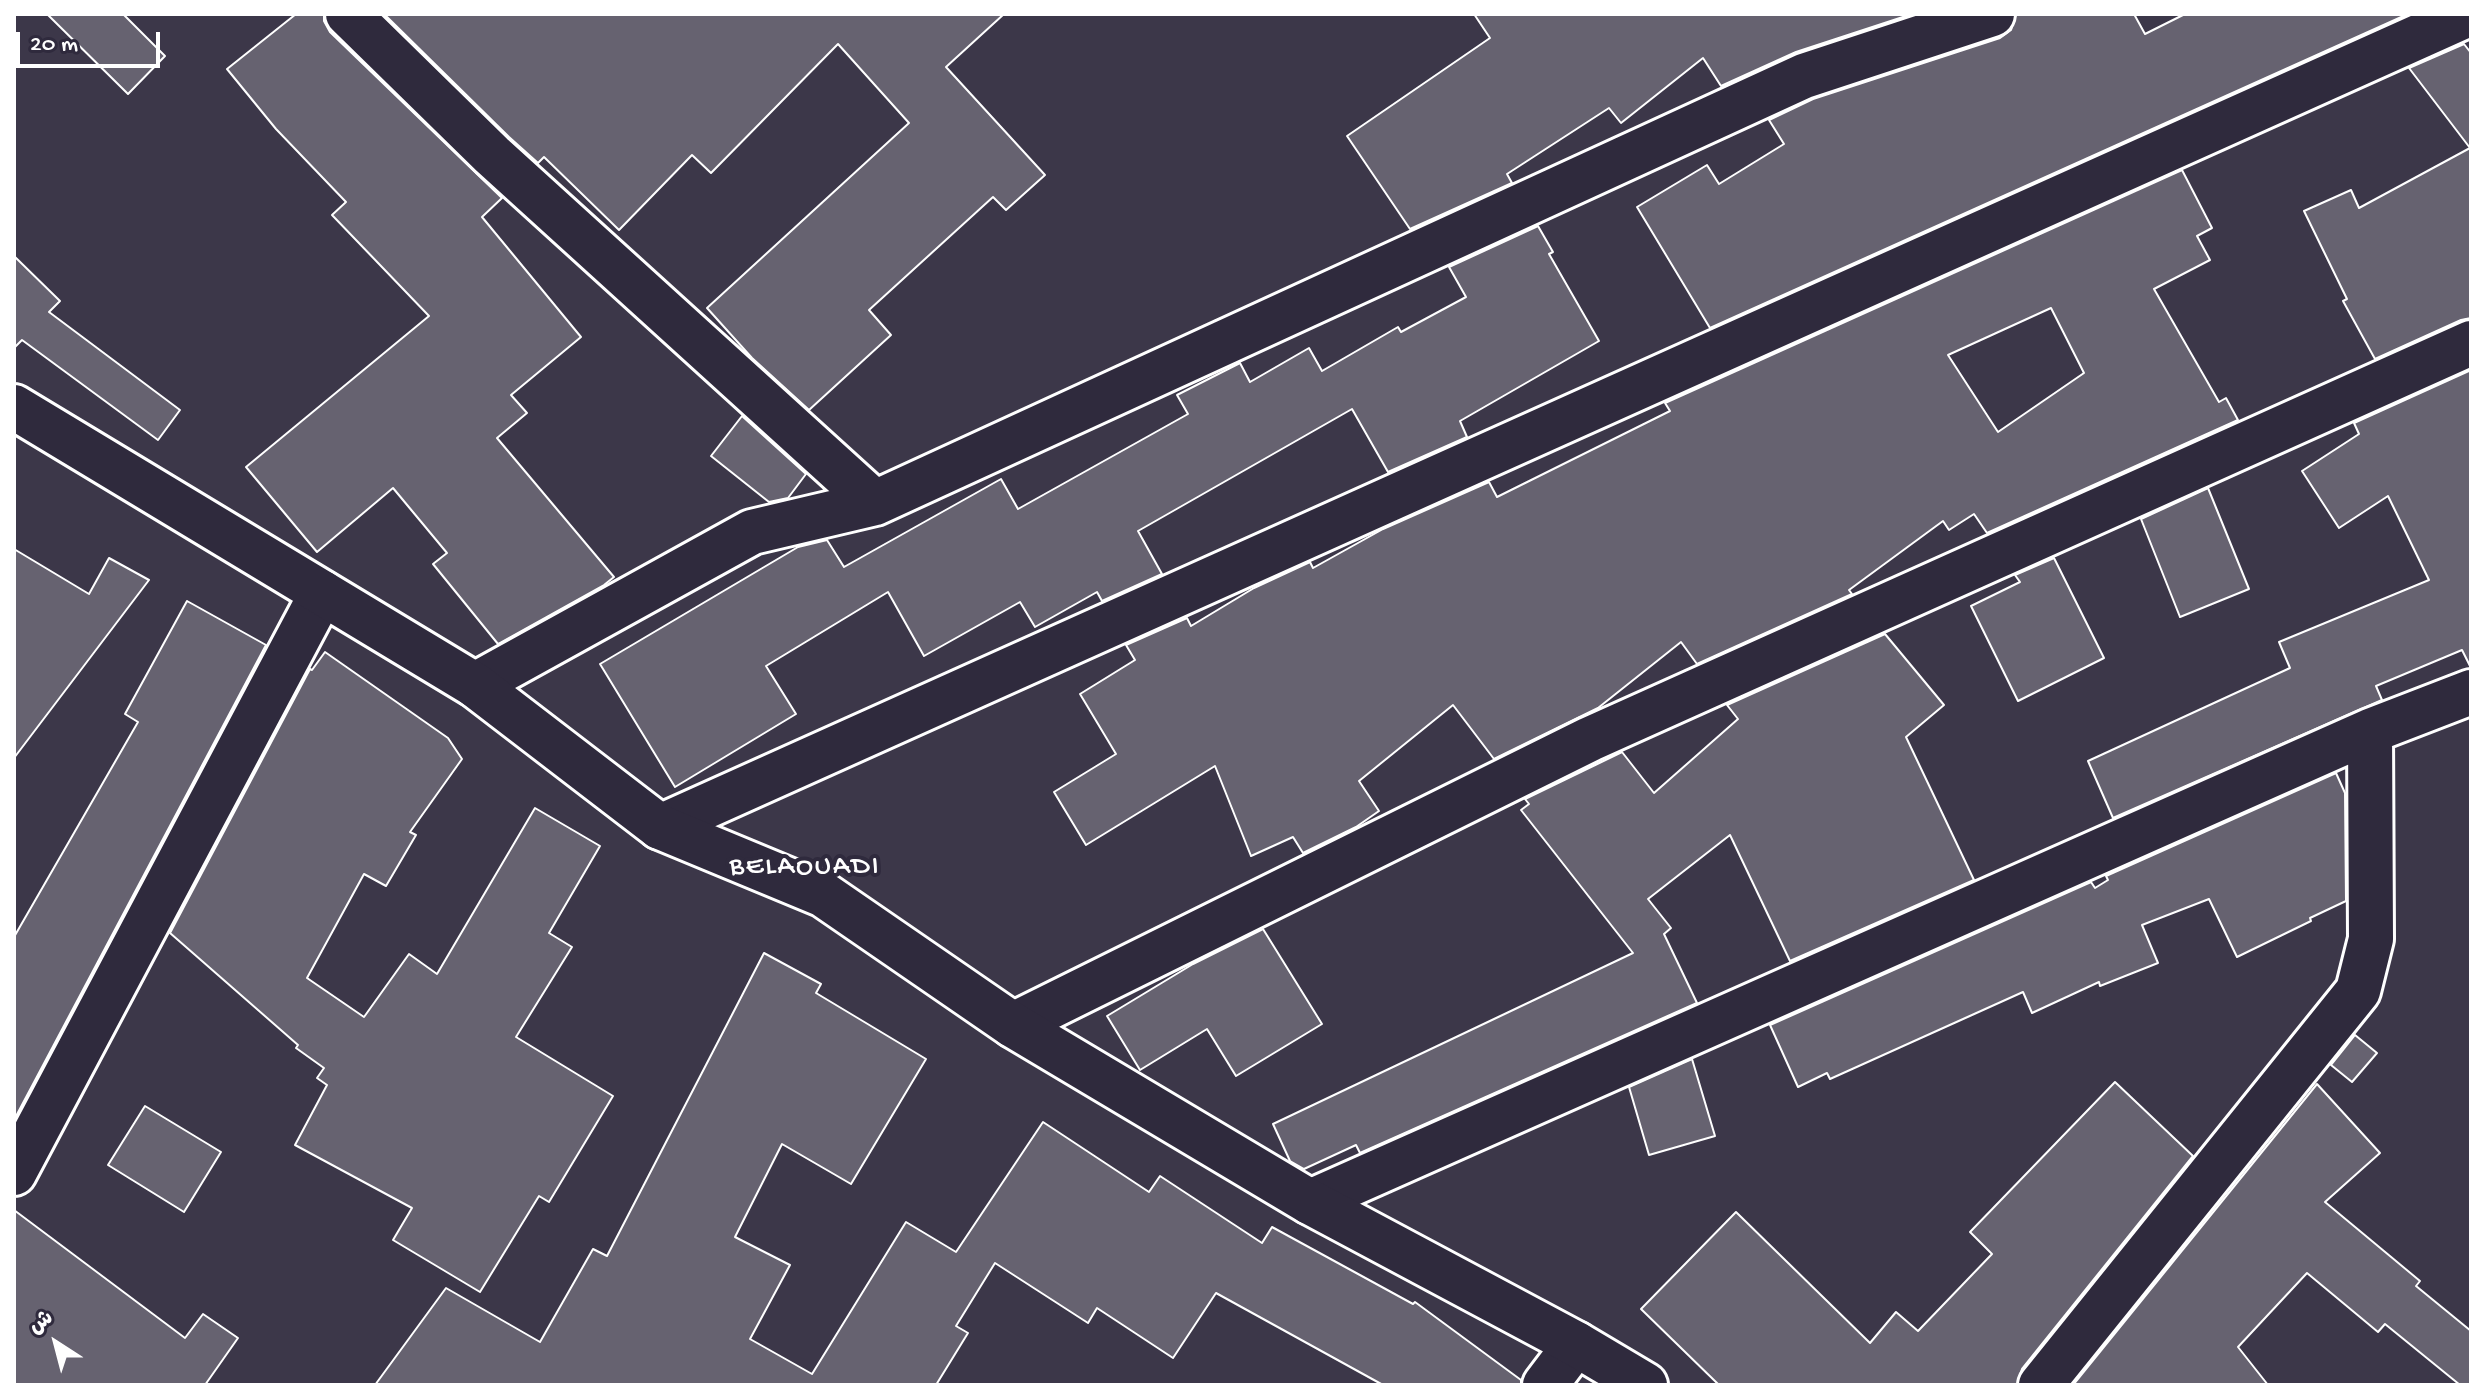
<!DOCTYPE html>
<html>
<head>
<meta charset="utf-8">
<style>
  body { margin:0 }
  #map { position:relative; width:2485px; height:1399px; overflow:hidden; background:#3c3749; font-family:"Gochi Hand","Playpen Sans Arabic",sans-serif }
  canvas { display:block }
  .frame { position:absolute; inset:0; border:16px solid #fff; pointer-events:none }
  .north { position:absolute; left:16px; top:1303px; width:80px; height:80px; -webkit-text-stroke:6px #2f2a3d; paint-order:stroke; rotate:324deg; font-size:22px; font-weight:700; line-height:32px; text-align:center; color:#fff }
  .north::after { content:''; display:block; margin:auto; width:28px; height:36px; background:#fff; clip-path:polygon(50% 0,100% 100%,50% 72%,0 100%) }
  .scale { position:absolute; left:16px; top:32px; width:144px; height:36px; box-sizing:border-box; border:4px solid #fff; border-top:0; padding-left:10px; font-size:24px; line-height:28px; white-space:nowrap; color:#fff; -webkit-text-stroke:6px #2f2a3d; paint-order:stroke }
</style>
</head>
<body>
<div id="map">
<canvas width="2485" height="1399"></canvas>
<div class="frame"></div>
<div class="north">ش</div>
<div class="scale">20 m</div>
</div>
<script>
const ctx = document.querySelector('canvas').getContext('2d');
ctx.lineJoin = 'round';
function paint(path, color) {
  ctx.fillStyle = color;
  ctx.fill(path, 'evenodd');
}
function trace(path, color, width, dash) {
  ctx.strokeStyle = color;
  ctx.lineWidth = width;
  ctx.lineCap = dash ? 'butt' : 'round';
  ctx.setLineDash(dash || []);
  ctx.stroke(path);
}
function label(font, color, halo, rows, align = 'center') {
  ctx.font = font + ' "Gochi Hand",sans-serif';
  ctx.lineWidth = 8;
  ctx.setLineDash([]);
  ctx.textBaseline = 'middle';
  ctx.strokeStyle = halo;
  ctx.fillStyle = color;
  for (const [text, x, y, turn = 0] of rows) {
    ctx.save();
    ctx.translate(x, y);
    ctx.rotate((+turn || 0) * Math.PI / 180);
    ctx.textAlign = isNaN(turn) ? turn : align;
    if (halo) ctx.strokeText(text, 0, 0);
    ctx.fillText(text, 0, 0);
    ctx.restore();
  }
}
const building = new Path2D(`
  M 47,14 L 123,14 L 165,56 L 128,94 Z
  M 296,14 L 324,14 L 324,21 L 330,32 L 502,198 L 482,217 L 581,337 L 511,395 L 527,413 L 497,438 L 614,577 L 604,585 L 498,644 L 433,564 L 447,553 L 393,488 L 317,552 L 246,467 L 429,316 L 332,215 L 346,202 L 276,129 L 227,69 Z
  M 384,14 L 1004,14 L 946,67 L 1045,175 L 1006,210 L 993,197 L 869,310 L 891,335 L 809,410 L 752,358 L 707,308 L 909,123 L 838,44 L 711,173 L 692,155 L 619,230 L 544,157 L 538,163 L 509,137 Z
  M 1474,14 L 1912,14 L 1796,52 L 1721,86 L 1703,58 L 1621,123 L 1609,108 L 1507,174 L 1512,183 L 1410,229 L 1347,136 L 1490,38 Z
  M 2016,14 L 2134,14 L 2145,34 L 2185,14 L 2408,14 L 1710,328 L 1637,207 L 1707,165 L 1719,184 L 1784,144 L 1769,120 L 1813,99 L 2000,38 L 2011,30 Z
  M 2464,44 L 2471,53 L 2471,318 L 2461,320 L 2375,359 L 2343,301 L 2347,299 L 2304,211 L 2351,190 L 2359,208 L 2470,148 L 2409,68 Z
  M 2182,170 L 2212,228 L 2197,236 L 2210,260 L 2154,289 L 2219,402 L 2226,398 L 2238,420 L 1987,533 L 1974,514 L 1949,530 L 1943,521 L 1849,590 L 1852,594 L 1697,664 L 1681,642 L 1598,708 L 1494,759 L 1453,705 L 1359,781 L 1379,811 L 1356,827 L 1303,853 L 1293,837 L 1251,856 L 1215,766 L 1086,845 L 1054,792 L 1116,754 L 1080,694 L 1135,660 L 1126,645 L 1187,618 L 1191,626 L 1254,588 L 1310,562 L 1313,568 L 1383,529 L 1489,482 L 1497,497 L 1670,411 L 1665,403 ZM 2051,308 L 2084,373 L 1998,432 L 1948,355 Z
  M 1538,226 L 1553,252 L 1549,254 L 1599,341 L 1460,421 L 1467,437 L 1388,472 L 1352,409 L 1138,531 L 1162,574 L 1102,601 L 1097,592 L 1035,627 L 1020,602 L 924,656 L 888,592 L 766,666 L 796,714 L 675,787 L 600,664 L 798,547 L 827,540 L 844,567 L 1001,479 L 1018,509 L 1188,414 L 1177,395 L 1240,363 L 1250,382 L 1309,348 L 1322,371 L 1398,327 L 1401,332 L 1466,297 L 1449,267 Z
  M 14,256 L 60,301 L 49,312 L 180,410 L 158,440 L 22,340 L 14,348 Z
  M 2471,370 L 2471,668 L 2462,650 L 2376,686 L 2382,700 L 2113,818 L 2088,761 L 2290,668 L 2279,642 L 2429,580 L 2388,496 L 2339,528 L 2302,471 L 2359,434 L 2354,423 Z
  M 742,416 L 806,474 L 788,498 L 769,502 L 711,456 Z
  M 2208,488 L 2249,589 L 2180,617 L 2141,519 Z
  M 14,549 L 89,594 L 109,558 L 149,580 L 14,758 Z
  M 2054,558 L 2104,658 L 2018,701 L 1971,606 L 2020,582 L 2015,575 Z
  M 187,601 L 266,645 L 14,1120 L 14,937 L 138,722 L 125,714 Z
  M 1885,634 L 1944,705 L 1906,737 L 1974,880 L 1790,961 L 1730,835 L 1648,899 L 1671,928 L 1664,934 L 1697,1003 L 1360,1153 L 1356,1145 L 1304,1169 L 1290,1161 L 1273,1124 L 1633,953 L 1521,810 L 1529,804 L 1525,799 L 1622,752 L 1654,793 L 1738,719 L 1727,705 Z
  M 325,652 L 448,738 L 462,759 L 410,832 L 416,835 L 386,886 L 364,874 L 307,978 L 364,1017 L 409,954 L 437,974 L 535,808 L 600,846 L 549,933 L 572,947 L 516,1037 L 613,1096 L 549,1202 L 539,1196 L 480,1292 L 393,1240 L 412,1208 L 295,1145 L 327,1085 L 317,1078 L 324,1068 L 296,1048 L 298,1045 L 170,933 L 310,669 L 312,670 Z
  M 2336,773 L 2345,793 L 2346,901 L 2310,918 L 2311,921 L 2237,957 L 2209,899 L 2142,925 L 2158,963 L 2100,986 L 2099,982 L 2032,1013 L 2023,992 L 1830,1079 L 1827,1073 L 1798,1087 L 1770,1025 L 2091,882 L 2095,888 L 2108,880 L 2106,876 Z
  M 1263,929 L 1322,1024 L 1236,1076 L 1207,1029 L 1140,1070 L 1107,1016 L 1193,964 Z
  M 764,953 L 821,984 L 816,993 L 926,1059 L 851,1184 L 782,1144 L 735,1237 L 790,1265 L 750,1339 L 812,1374 L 906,1222 L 956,1252 L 1043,1122 L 1149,1192 L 1160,1176 L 1262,1243 L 1272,1227 L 1413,1304 L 1415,1302 L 1521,1380 L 1521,1385 L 1383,1385 L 1216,1293 L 1173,1358 L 1097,1308 L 1088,1323 L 995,1263 L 956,1326 L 968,1333 L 936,1385 L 375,1385 L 446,1288 L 540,1342 L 593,1249 L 607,1256 Z
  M 2355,1035 L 2377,1053 L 2352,1082 L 2331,1065 Z
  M 1692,1059 L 1715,1136 L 1649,1155 L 1629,1087 Z
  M 2115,1082 L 2193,1156 L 2022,1369 L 2017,1385 L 1719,1385 L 1641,1309 L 1736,1212 L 1870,1343 L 1896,1312 L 1918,1331 L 1992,1254 L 1970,1232 Z
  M 2317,1084 L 2380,1153 L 2325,1202 L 2420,1281 L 2416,1286 L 2471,1331 L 2471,1385 L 2460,1385 L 2385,1324 L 2378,1332 L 2307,1273 L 2238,1347 L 2268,1385 L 2073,1385 Z
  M 145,1106 L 221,1152 L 184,1212 L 108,1165 Z
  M 14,1210 L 185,1338 L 203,1314 L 238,1338 L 205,1385 L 14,1385 Z`);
paint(building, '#666270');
trace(building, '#fff', 2);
const street = new Path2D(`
  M 348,14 L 492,155 L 875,503
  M 475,685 L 752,532 L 875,503 L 1804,76 L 1992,14
  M 660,827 L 2469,14
  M 1013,1025 L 1590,739 L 2471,343
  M 14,1173 L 322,593
  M 1310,1202 L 2370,731 L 2471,692
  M 1545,1385 L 1576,1344
  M 2041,1385 L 2358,991 L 2371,939 L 2370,731`);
const secondary = new Path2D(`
  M 14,407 L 475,685 L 660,827 L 824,895 L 1013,1025 L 1310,1202 L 1576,1344 L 1645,1385`);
trace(street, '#fff', 50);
trace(secondary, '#fff', 50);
trace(street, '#2f2a3d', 44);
trace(secondary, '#2f2a3d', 44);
ctx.letterSpacing = '2px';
label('28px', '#fff', '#2f2a3d', [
  ["BELAOUADI",805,869]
]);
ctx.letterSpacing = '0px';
</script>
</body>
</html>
